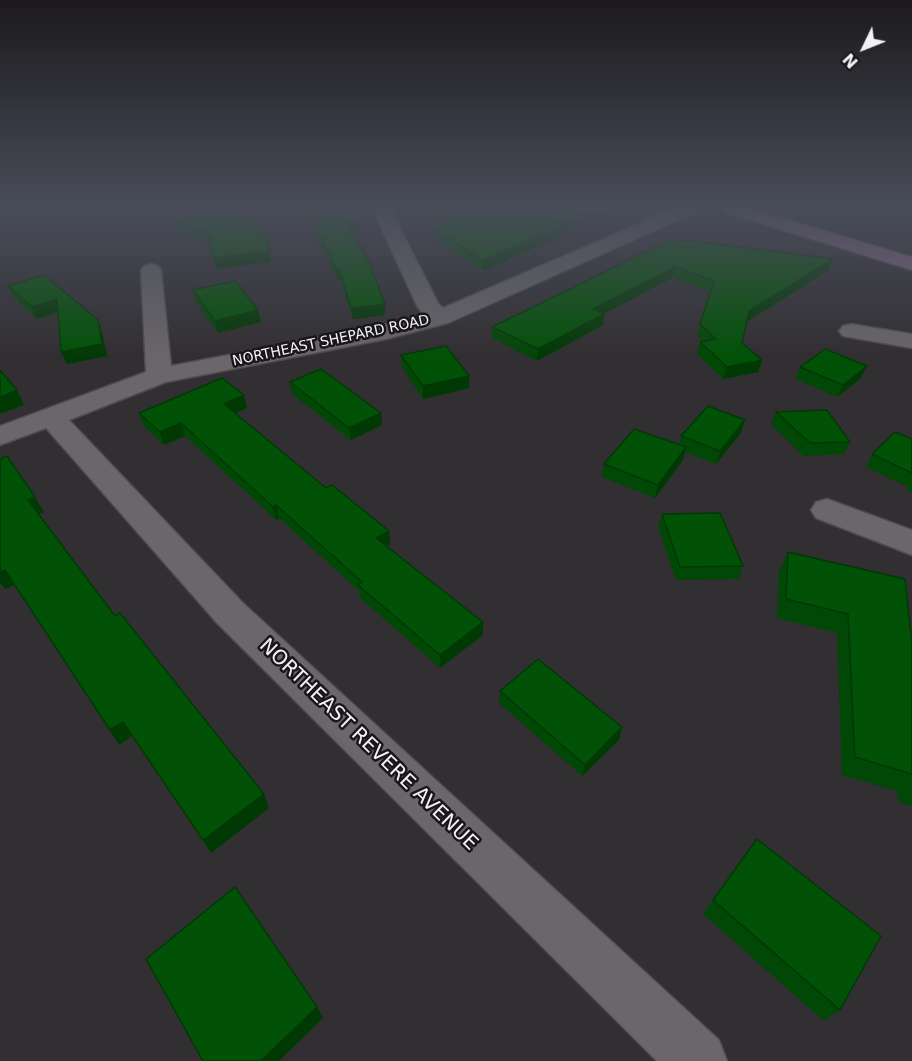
<!DOCTYPE html>
<html>
<head>
<meta charset="utf-8">
<style>
  body { margin:0 }
  #map { position:relative; width:912px; height:1061px; overflow:hidden; background:#322f32; font-family:"DejaVu Sans",sans-serif }
  canvas { display:block }
  .north { position:absolute; left:834px; top:18px; width:60px; height:60px; -webkit-text-stroke:4px #191719; paint-order:stroke; rotate:227deg; font-size:16px; font-weight:700; line-height:24px; text-align:center; color:#f3f1f3 }
  .north::after { content:''; display:block; margin:auto; width:21px; height:27px; background:#f3f1f3; clip-path:polygon(50% 0,100% 100%,50% 72%,0 100%) }
</style>
</head>
<body>
<div id="map">
<canvas width="912" height="1061"></canvas>
<div class="north">N</div>
</div>
<script>
const ctx = document.querySelector('canvas').getContext('2d');
ctx.lineJoin = 'round';
function trace(path, color, width, dash) {
  ctx.strokeStyle = color;
  ctx.lineWidth = width;
  ctx.lineCap = dash ? 'butt' : 'round';
  ctx.setLineDash(dash || []);
  ctx.stroke(path);
}
function paint(path, color) {
  ctx.fillStyle = color;
  ctx.fill(path, 'evenodd');
}
function label(font, color, halo, rows, align = 'center') {
  ctx.font = font + ' "DejaVu Sans",sans-serif';
  ctx.lineWidth = 5;
  ctx.setLineDash([]);
  ctx.textBaseline = 'middle';
  ctx.strokeStyle = halo;
  ctx.fillStyle = color;
  for (const [text, x, y, turn = 0] of rows) {
    ctx.save();
    ctx.translate(x, y);
    ctx.rotate((+turn || 0) * Math.PI / 180);
    ctx.textAlign = isNaN(turn) ? turn : align;
    if (halo) ctx.strokeText(text, 0, 0);
    ctx.fillText(text, 0, 0);
    ctx.restore();
  }
}
const minor = new Path2D(`
  M 378,209 L 396,209 L 393,214 L 438,303 L 443,308 L 673,209 L 697,209 L 694,213 L 448,323 L 386,339 L 166,382 L 69,420 L 243,603 L 719,1040 L 727,1061 L 657,1061 L 217,623 L 46,428 L 0,445 L 0,426 L 146,372 L 141,270 L 144,266 L 151,264 L 158,266 L 161,270 L 171,366 L 385,325 L 424,315 L 417,306 L 375,214 Z
  M 851,324 L 912,334 L 912,348 L 843,336 L 839,331 L 843,326 Z
  M 827,499 L 912,530 L 912,555 L 816,518 L 811,510 L 816,502 Z`);
const secondary = new Path2D(`
  M 724,209 L 752,209 L 912,257 L 912,270 L 727,213 Z`);
trace(minor, '#4e4b4e', 3);
trace(secondary, '#4e4b4e', 3);
paint(minor, '#6a666a');
paint(secondary, '#866687');
paint(new Path2D(`
  M 304,209 L 343,209 L 363,219 L 364,229 L 352,233 L 385,315 L 353,319 L 340,279 L 337,280 Z
  M 176,220 L 270,251 L 271,262 L 216,269 L 211,243 L 179,231 Z
  M 436,230 L 563,231 L 562,236 L 483,271 L 436,240 Z
  M 678,242 L 833,259 L 829,270 L 747,322 L 742,343 L 762,360 L 758,372 L 723,379 L 697,354 L 700,342 L 703,341 L 697,336 L 711,292 L 672,278 L 604,314 L 603,325 L 537,361 L 492,338 L 492,327 Z
  M 8,286 L 98,320 L 102,332 L 107,356 L 67,364 L 58,312 L 37,319 L 13,297 Z
  M 193,290 L 261,322 L 218,333 L 196,302 Z
  M 401,355 L 469,388 L 423,399 L 402,367 Z
  M 800,367 L 861,378 L 837,397 L 796,379 Z
  M 290,382 L 381,413 L 382,425 L 351,440 L 292,394 Z
  M 247,408 L 235,413 L 326,488 L 389,531 L 390,544 L 386,546 L 483,635 L 440,668 L 360,598 L 359,591 L 279,518 L 276,520 L 185,436 L 164,445 L 143,425 L 139,413 Z
  M 776,412 L 850,442 L 844,454 L 804,456 L 771,424 Z
  M 741,433 L 716,464 L 685,452 L 683,460 L 655,498 L 602,477 L 604,464 L 679,445 L 681,436 Z
  M 912,439 L 912,493 L 906,490 L 908,487 L 866,467 L 872,454 Z
  M 0,459 L 44,512 L 38,514 L 115,616 L 269,808 L 211,853 L 132,736 L 119,745 L 14,585 L 5,589 L 0,582 Z
  M 662,514 L 743,566 L 738,579 L 676,580 L 658,527 Z
  M 788,552 L 912,643 L 912,806 L 898,802 L 897,791 L 842,775 L 837,633 L 777,618 L 779,571 Z
  M 500,691 L 619,740 L 582,776 L 499,703 Z
  M 713,900 L 840,1010 L 824,1021 L 703,914 Z`), '#014705');
paint(new Path2D(`
  M 593,209 L 616,209 L 563,231 L 562,236 L 483,271 L 483,261 L 557,223 Z
  M 363,219 L 364,229 L 348,234 L 347,224 Z
  M 270,251 L 271,262 L 216,269 L 213,258 Z
  M 833,259 L 829,270 L 746,322 L 749,311 Z
  M 675,267 L 672,278 L 592,320 L 593,309 Z
  M 339,268 L 340,279 L 337,280 L 336,269 Z
  M 57,299 L 62,310 L 37,319 L 32,307 Z
  M 385,304 L 385,315 L 353,319 L 351,308 Z
  M 258,310 L 261,322 L 218,333 L 215,321 Z
  M 604,314 L 603,325 L 537,361 L 538,349 Z
  M 98,320 L 102,332 L 107,356 L 67,364 L 61,352 Z
  M 762,360 L 758,372 L 723,379 L 727,367 Z
  M 867,366 L 861,378 L 837,397 L 843,385 Z
  M 469,376 L 469,388 L 423,399 L 423,386 Z
  M 17,390 L 24,405 L 0,414 L 0,397 Z
  M 244,395 L 247,408 L 227,417 L 224,404 Z
  M 381,413 L 382,425 L 351,440 L 349,428 Z
  M 745,420 L 741,433 L 716,464 L 720,451 Z
  M 181,423 L 185,436 L 164,445 L 160,432 Z
  M 686,447 L 683,460 L 655,498 L 658,485 Z
  M 35,497 L 44,512 L 36,515 L 28,500 Z
  M 276,505 L 279,518 L 276,520 L 273,507 Z
  M 389,531 L 390,544 L 378,551 L 376,538 Z
  M 5,570 L 14,585 L 5,589 L 0,582 L 0,572 Z
  M 483,622 L 483,635 L 440,668 L 440,655 Z
  M 123,722 L 132,736 L 119,745 L 110,730 Z
  M 622,727 L 619,740 L 582,776 L 585,765 Z
  M 264,794 L 269,808 L 211,853 L 203,840 Z
  M 317,1007 L 323,1018 L 279,1061 L 261,1061 Z`), '#013904');
const building = new Path2D(`
  M 208,209 L 229,209 L 260,220 L 270,251 L 213,258 L 209,233 L 176,220 Z
  M 307,209 L 343,209 L 363,219 L 347,224 L 368,260 L 385,304 L 351,308 L 339,268 L 336,269 Z
  M 438,209 L 593,209 L 557,223 L 563,226 L 483,261 L 436,230 Z
  M 670,240 L 678,242 L 684,240 L 833,259 L 749,311 L 742,343 L 762,360 L 727,367 L 700,342 L 716,339 L 700,324 L 714,281 L 675,267 L 593,309 L 604,314 L 538,349 L 492,327 Z
  M 44,275 L 98,320 L 102,344 L 61,352 L 57,299 L 32,307 L 8,286 Z
  M 235,281 L 258,310 L 215,321 L 193,290 Z
  M 446,346 L 469,376 L 423,386 L 401,355 Z
  M 825,349 L 867,366 L 843,385 L 800,367 Z
  M 321,369 L 381,413 L 349,428 L 290,382 Z
  M 0,370 L 17,390 L 0,397 Z
  M 222,378 L 244,395 L 224,404 L 326,488 L 332,485 L 389,531 L 376,538 L 483,622 L 440,655 L 358,585 L 362,582 L 276,505 L 273,507 L 181,423 L 160,432 L 139,413 Z
  M 708,406 L 745,420 L 720,451 L 681,436 Z
  M 827,410 L 850,442 L 810,443 L 776,412 Z
  M 634,429 L 686,447 L 658,485 L 604,464 Z
  M 895,432 L 912,439 L 912,473 L 872,454 Z
  M 7,456 L 35,497 L 28,500 L 115,616 L 120,613 L 264,794 L 203,840 L 123,722 L 110,730 L 5,570 L 0,572 L 0,459 Z
  M 720,513 L 743,566 L 680,567 L 662,514 Z
  M 788,552 L 905,579 L 912,643 L 912,774 L 855,757 L 848,614 L 786,599 Z
  M 538,659 L 622,727 L 585,765 L 500,691 Z
  M 757,839 L 881,936 L 840,1010 L 713,900 Z
  M 235,887 L 317,1007 L 261,1061 L 203,1061 L 146,959 Z`);
paint(building, '#015206');
trace(building, '#013904', 1.5);
const sky = ctx.createLinearGradient(0, 0, 0, 358);
sky.addColorStop(0, '#1c1a1c');
sky.addColorStop(0.58, '#494d5a');
sky.addColorStop(1, '#494d5a00');
ctx.fillStyle = sky;
ctx.fillRect(0, 0, 912, 358);
label('14px', '#f3f1f3', '#191719', [
  ["NORTHEAST SHEPARD ROAD",331,341,-12]
]);
label('20px', '#f3f1f3', '#191719', [
  ["NORTHEAST REVERE AVENUE",368,745,44]
]);
</script>
</body>
</html>
